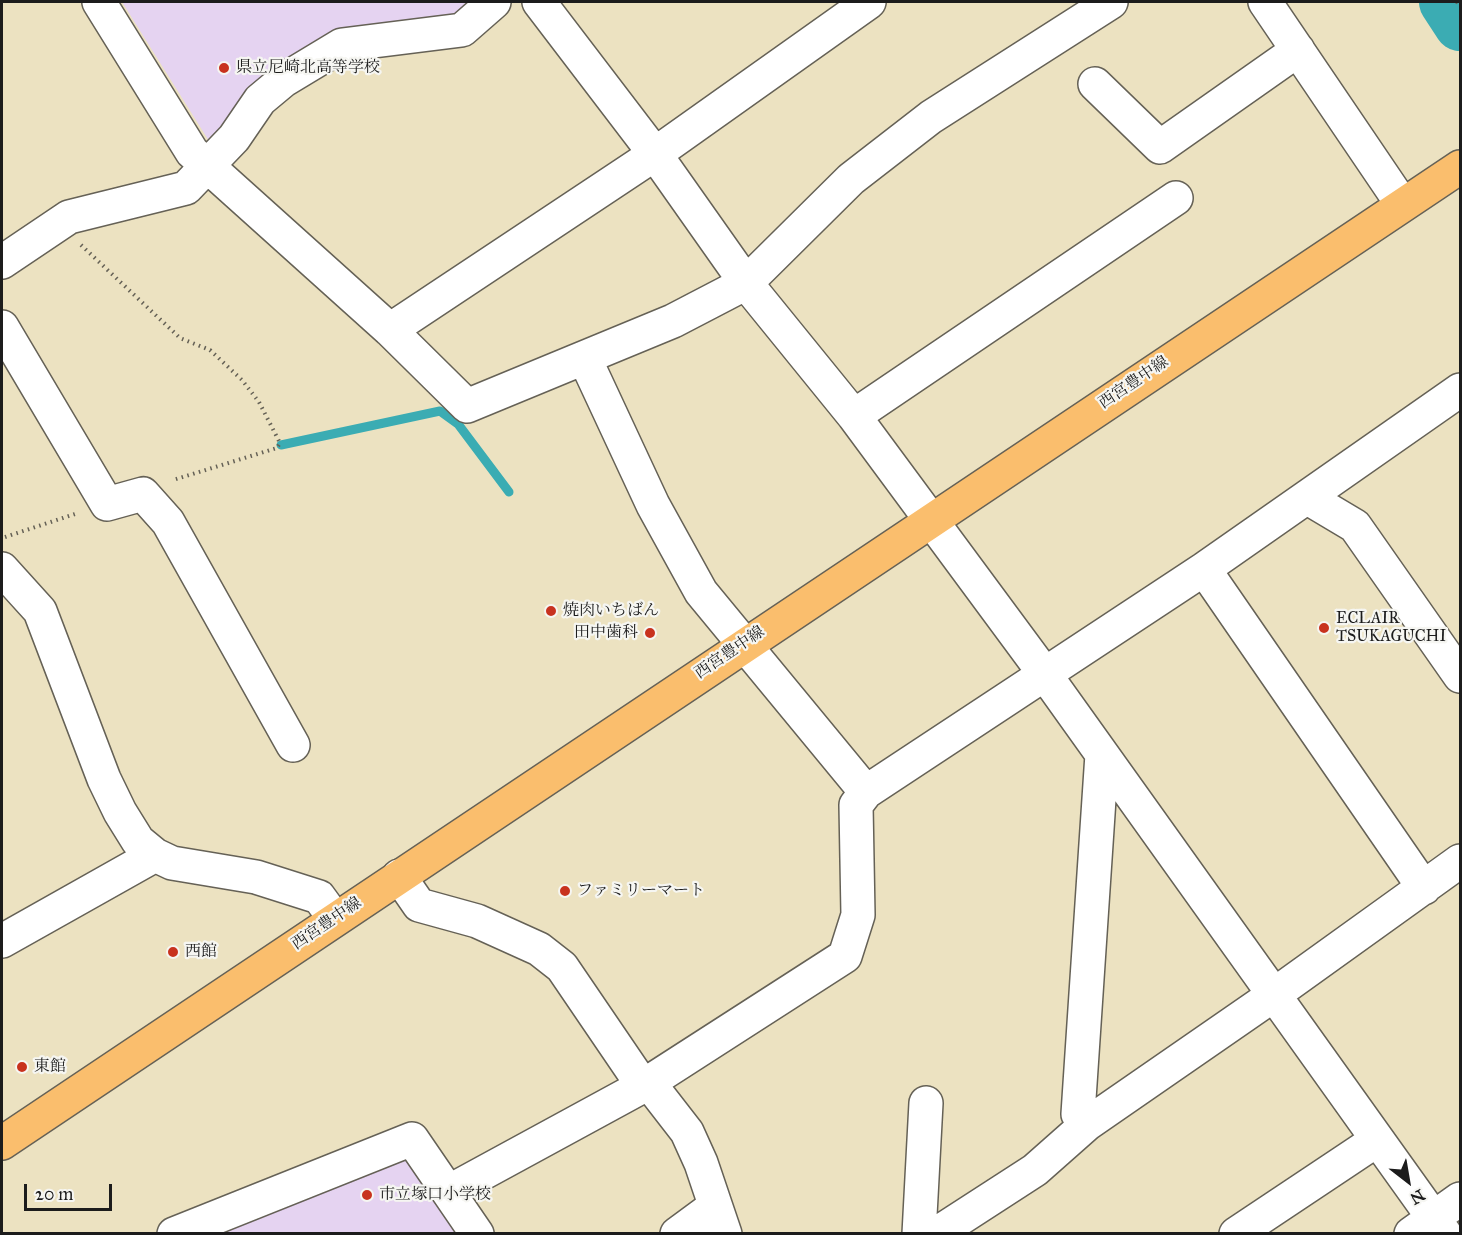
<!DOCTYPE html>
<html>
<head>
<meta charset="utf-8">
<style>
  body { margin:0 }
  #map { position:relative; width:1462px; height:1235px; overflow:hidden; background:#ece2c1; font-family:"IM FELL Great Primer",serif }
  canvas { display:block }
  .frame { position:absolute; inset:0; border:3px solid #1c1c1c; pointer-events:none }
  .north { position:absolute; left:1378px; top:1151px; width:60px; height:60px; -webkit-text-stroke:4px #f6f6f2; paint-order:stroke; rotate:149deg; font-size:16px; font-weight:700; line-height:24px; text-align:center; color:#1c1c1c }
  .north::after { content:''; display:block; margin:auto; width:21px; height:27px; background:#1c1c1c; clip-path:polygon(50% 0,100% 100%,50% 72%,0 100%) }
  .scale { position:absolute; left:24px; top:1184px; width:88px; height:27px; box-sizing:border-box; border:3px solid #1c1c1c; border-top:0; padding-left:8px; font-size:18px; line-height:21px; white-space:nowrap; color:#1c1c1c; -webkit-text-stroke:4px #f6f6f2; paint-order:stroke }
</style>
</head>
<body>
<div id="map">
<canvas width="1462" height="1235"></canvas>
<div class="frame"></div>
<div class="north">N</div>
<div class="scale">20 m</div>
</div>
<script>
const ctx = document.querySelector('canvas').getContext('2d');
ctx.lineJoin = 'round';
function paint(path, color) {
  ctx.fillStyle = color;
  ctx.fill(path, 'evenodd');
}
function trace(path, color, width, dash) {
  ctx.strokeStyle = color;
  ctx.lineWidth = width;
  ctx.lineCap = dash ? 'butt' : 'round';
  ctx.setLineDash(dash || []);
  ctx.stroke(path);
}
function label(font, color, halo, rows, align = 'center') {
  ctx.font = font + ' "IM FELL Great Primer","Noto Serif JP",serif';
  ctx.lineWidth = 4.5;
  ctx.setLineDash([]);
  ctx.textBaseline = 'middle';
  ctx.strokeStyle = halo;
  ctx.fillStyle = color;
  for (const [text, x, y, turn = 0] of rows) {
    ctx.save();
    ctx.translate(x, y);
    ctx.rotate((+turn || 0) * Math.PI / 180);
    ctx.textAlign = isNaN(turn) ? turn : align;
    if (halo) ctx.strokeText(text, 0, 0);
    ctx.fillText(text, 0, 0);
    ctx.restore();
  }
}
paint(new Path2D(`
  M 122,2 L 476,2 L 447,22 L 325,41 L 243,95 L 225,128 L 209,141 Z
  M 412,1157 L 464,1234 L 197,1234 Z`), '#e5d3f1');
trace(new Path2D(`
  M 281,445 L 440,411 L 458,424 L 509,492`), '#3bacb3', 9);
trace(new Path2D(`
  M 1445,2 L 1460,25`), '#3bacb3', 52);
const minor = new Path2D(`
  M 99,2 L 192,152 L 390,330 L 467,406 L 673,321 L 746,283 L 851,179 L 931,117 L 1111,2
  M 539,2 L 655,154 L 746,283 L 854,416 L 1044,673 L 1445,1234
  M 1265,2 L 1402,204
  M 1095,84 L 1160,147 L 1298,50
  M 2,262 L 69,217 L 186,188 L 234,138 L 260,100 L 284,80 L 342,45 L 462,30 L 494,2
  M 2,327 L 107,504 L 143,494 L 168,522 L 293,745
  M 390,330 L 655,154 L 869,2
  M 854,416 L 1176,198
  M 1308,498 L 1355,526 L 1460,676
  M 2,569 L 40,611 L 104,779 L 120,812 L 138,841 L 155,855 L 172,863 L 256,877 L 319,897 L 335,919
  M 1204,569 L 1424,888
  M 866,792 L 1204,569 L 1460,390
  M 399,876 L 419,905 L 477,921 L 539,949 L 562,967 L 643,1086
  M 2,941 L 155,855
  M 649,1083 L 687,1132 L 701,1163 L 725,1234
  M 1087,1124 L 1078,1114 L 1102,754
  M 450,1191 L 643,1086 L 845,956 L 858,915 L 856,805 L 866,792 L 701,592 L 653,505 L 585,359
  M 174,1234 L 412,1139 L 477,1234
  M 677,1234 L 715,1206
  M 919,1234 L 926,1103
  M 936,1234 L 1035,1170 L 1087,1124 L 1275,994 L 1460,861
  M 1236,1234 L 1377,1140
  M 1411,1234 L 1460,1199`);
const major = new Path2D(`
  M 2,1143 L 1460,167`);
trace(minor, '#656156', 36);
trace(major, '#656156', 36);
trace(new Path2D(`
  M 1457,2 L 1460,7
  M 81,245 L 180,338 L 210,350 L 242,380 L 259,402 L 280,443 L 277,448 L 173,480
  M 5,537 L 78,513`), '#656156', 4, [1.5, 4.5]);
trace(minor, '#fff', 33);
trace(major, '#fabe6d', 33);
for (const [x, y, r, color] of [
  [224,68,6,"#c8321e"],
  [551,611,6,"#c8321e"],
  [1324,628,6,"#c8321e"],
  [650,633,6,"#c8321e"],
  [565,891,6,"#c8321e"],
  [173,952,6,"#c8321e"],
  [22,1067,6,"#c8321e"],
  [367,1195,6,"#c8321e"]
]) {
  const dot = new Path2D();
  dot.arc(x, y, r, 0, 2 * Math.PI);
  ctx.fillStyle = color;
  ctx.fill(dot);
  trace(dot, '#f6f6f2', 2);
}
label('16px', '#1c1c1c', '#f6f6f2', [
  ["県立尼崎北高等学校",236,68],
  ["焼肉いちばん",563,611],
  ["ECLAIR",1336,619],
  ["TSUKAGUCHI",1336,637],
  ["田中歯科",638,633,"right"],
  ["ファミリーマート",577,891],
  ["西館",185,952],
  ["東館",34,1067],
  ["市立塚口小学校",379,1195]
], 'left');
label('16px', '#1c1c1c', '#f6f6f2', [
  ["西宮豊中線",1134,383,-34],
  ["西宮豊中線",730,653,-34],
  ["西宮豊中線",327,924,-34]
]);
</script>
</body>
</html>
